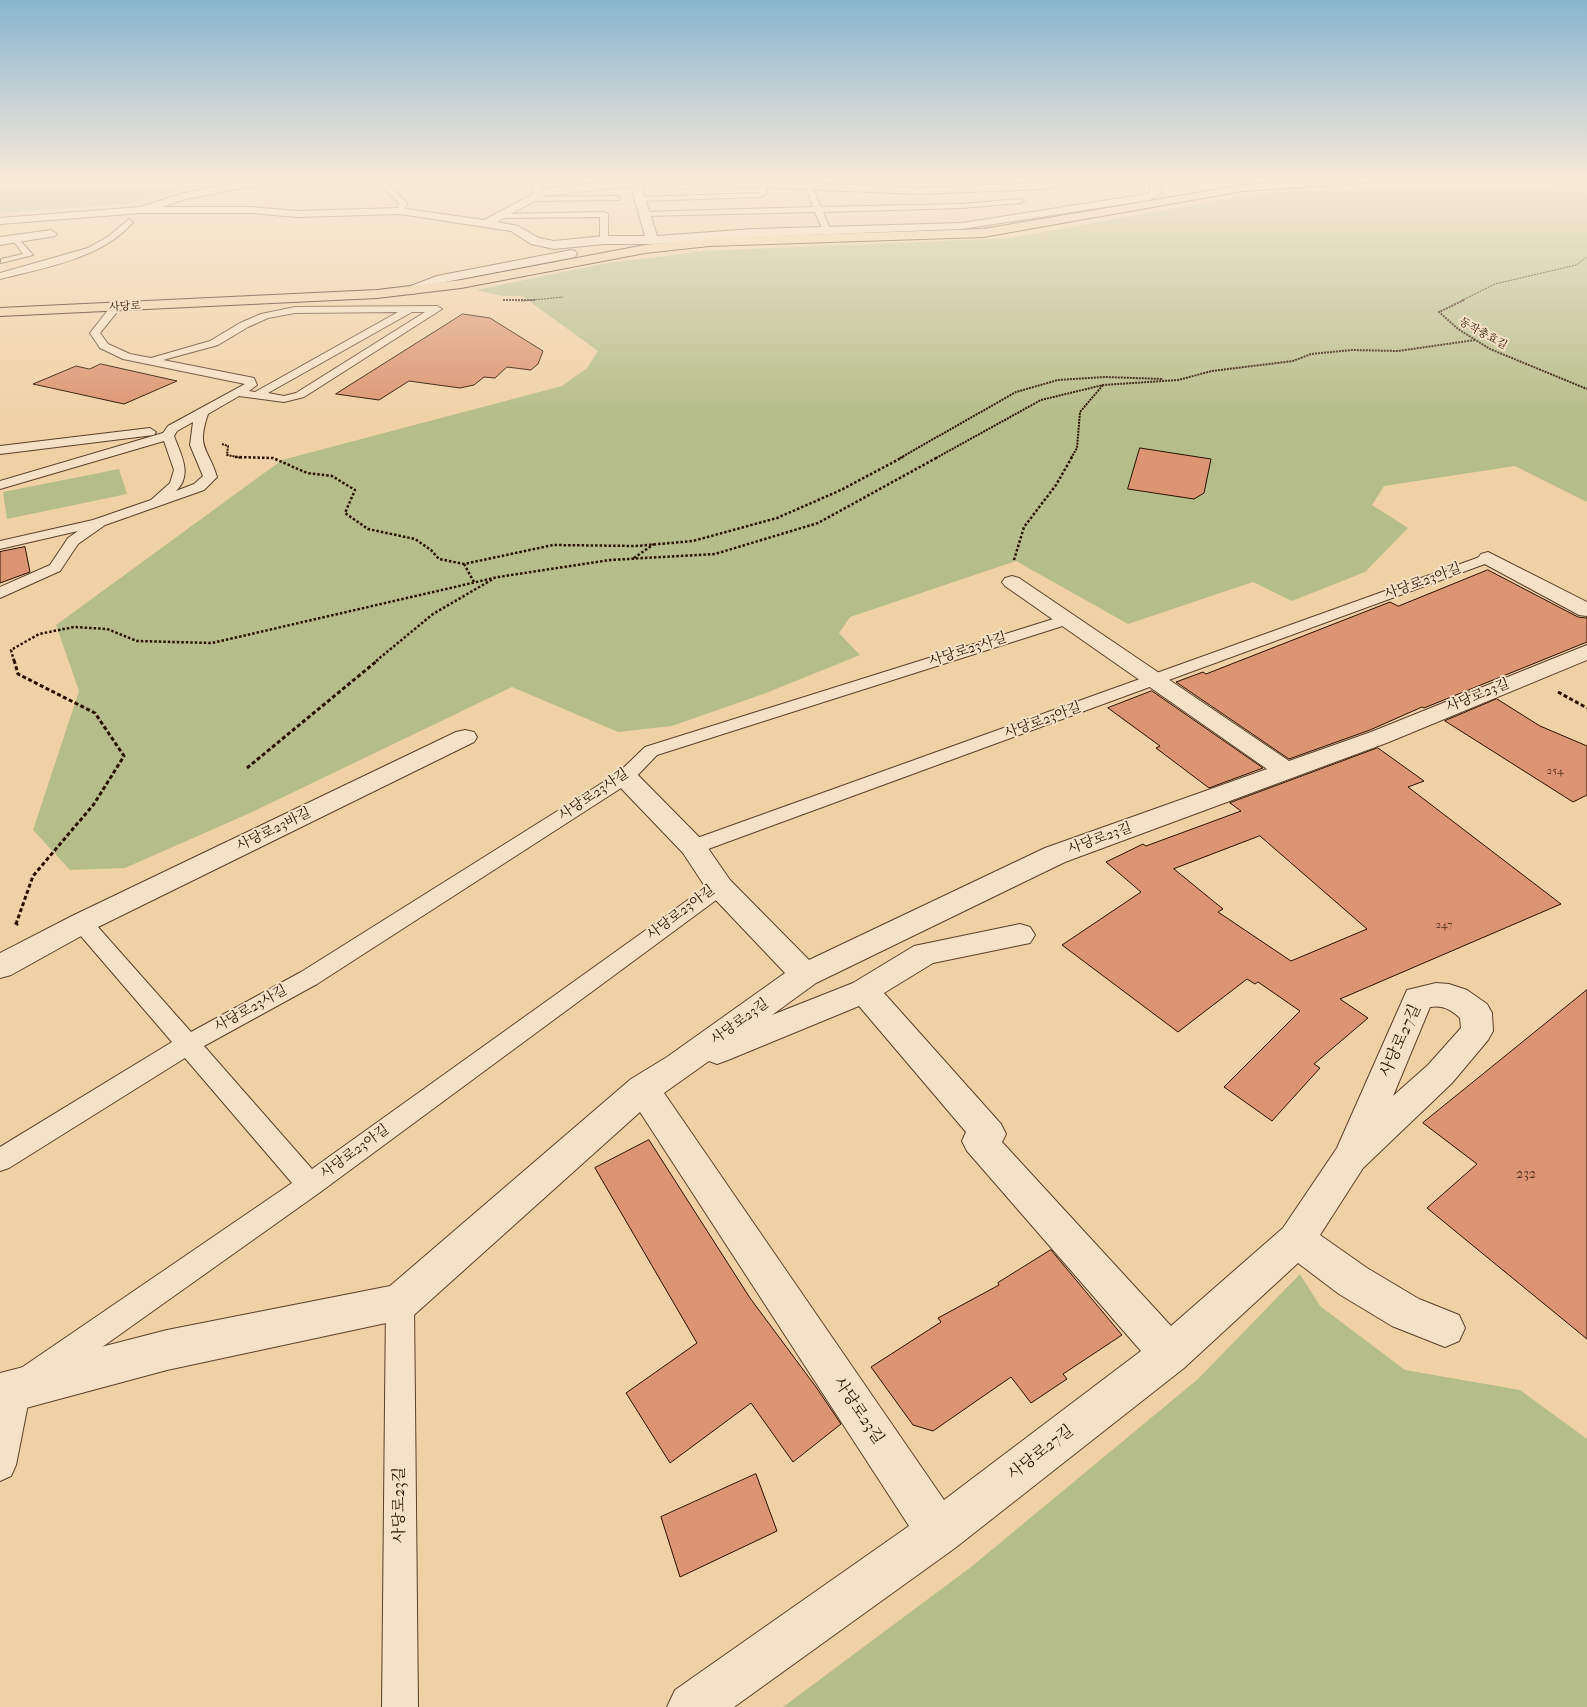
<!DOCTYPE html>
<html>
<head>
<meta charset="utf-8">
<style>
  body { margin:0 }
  canvas { display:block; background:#f0d1a6 }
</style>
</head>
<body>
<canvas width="1587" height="1707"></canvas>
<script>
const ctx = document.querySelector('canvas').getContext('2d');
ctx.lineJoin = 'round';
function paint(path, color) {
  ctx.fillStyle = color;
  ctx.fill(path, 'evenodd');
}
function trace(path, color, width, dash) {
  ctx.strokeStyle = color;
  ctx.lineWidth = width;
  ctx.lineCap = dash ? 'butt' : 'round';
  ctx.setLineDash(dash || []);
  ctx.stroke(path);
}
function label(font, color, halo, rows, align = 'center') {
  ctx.font = font + ' "IM FELL French Canon","Noto Serif KR",serif';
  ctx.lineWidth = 4;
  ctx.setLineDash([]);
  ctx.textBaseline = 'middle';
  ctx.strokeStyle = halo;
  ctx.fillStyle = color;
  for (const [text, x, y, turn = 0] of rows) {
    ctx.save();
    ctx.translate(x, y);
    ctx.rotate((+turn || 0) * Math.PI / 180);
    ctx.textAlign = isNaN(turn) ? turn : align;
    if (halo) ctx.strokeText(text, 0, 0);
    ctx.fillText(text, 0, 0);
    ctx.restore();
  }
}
paint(new Path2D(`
  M 0,179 L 229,179 L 128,204 L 0,213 Z
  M 1473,179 L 1587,179 L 1587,502 L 1515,466 L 1384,486 L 1372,505 L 1408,528 L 1365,572 L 1292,601 L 1253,582 L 1128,624 L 1016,561 L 850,617 L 839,633 L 860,655 L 766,693 L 672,726 L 618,732 L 512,687 L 250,813 L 125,868 L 70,870 L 33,830 L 79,691 L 56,625 L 282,460 L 562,386 L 587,368 L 598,351 L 522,296 L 502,296 L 476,290 L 602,264 L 703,251 L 1010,238 L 1265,192 Z
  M 119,469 L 127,494 L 7,519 L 3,492 Z
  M 1300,1274 L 1320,1306 L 1405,1370 L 1520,1390 L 1587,1439 L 1587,1707 L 783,1707 L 971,1567 L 1198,1379 Z`), '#b5bd8a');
const building = new Path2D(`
  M 463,314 L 490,318 L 543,351 L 538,364 L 531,370 L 507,367 L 495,378 L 484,377 L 474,385 L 460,388 L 409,381 L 379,400 L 336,394 Z
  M 101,364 L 177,381 L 124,404 L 33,384 L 76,366 L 89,369 Z
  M 1140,448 L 1211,459 L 1204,493 L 1194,499 L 1128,489 Z
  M 25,547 L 30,572 L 0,583 L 0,552 Z
  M 1488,570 L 1578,617 L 1587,618 L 1587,642 L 1424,708 L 1422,707 L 1370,730 L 1289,759 L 1176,682 L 1203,672 L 1206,674 L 1234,663 L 1390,602 L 1398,606 Z
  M 1152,691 L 1263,768 L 1209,788 L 1156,748 L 1160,746 L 1108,708 Z
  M 1497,699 L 1540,726 L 1587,746 L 1587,795 L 1573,802 L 1445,721 Z
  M 1378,748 L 1424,781 L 1408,787 L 1561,904 L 1340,999 L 1368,1018 L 1314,1064 L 1320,1068 L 1272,1121 L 1224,1087 L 1300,1011 L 1258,982 L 1255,984 L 1247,979 L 1178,1032 L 1062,945 L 1141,892 L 1106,862 L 1143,844 L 1146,846 L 1241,811 L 1230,803 ZM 1260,836 L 1367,929 L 1291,961 L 1218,912 L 1223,909 L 1174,869 Z
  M 1587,990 L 1587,1339 L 1427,1208 L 1477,1164 L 1423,1123 Z
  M 649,1140 L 750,1298 L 816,1387 L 841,1424 L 793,1462 L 751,1403 L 670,1463 L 626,1393 L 697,1343 L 595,1168 Z
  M 1051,1250 L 1122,1335 L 1063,1374 L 1067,1379 L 1031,1403 L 1011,1377 L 933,1431 L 913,1425 L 871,1367 L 941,1322 L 938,1318 L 999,1285 L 998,1283 Z
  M 756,1474 L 777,1531 L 680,1577 L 661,1517 Z`);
paint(building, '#dc9572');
trace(building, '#291000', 1);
const service = new Path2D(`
  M 374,179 L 382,179 L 407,203 L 403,213 L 397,213 L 399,203 Z
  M 761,182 L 765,184 L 767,193 L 761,197 L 640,201 L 636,199 L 640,197 L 759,193 L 757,184 Z
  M 805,184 L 812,186 L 821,207 L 961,204 L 1020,199 L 1024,201 L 1020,203 L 961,208 L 823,212 L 831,231 L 827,234 L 823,231 L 815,212 L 644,216 L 640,214 L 644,212 L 813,207 Z
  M 616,196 L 620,198 L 619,200 L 530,201 L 526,199 L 530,197 Z
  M 604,212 L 608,214 L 608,240 L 604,243 L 600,240 L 600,217 L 500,218 L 496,216 L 500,214 Z
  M 129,219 L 133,222 C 103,258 44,268 0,279 L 0,273 L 88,248 L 109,236 Z
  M 16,236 L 33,255 L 1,263 L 1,259 L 23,254 L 12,239 Z
  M 112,305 L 121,307 L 100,333 L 108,344 L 130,354 L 151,358 L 210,341 L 240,323 L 261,314 L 295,307 L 437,306 L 442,309 L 304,397 L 284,402 L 239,396 L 208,414 C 196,449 208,447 217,477 L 204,490 L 105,525 L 78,544 L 60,571 L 0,598 L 0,587 L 50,565 L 68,538 L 78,531 L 0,549 L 0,541 L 93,520 L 151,500 L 170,483 L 174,470 L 164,441 L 0,489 L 0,481 L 163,433 L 168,426 L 245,384 L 123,359 L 100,348 L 90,333 ZM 398,312 L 255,392 L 249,391 L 257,385 L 254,378 L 163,360 L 218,345 L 248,327 L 268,318 L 295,313 ZM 412,312 L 425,312 L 296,393 L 284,396 L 268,393 ZM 193,422 L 190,445 L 203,476 L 194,484 L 176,491 C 193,475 181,455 174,436 L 177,431 Z
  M 150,428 L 156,432 L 154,435 L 0,454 L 0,446 Z
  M 1488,554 L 1493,555 L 1495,558 L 1493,561 L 700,852 L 693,854 L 686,852 L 683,847 L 686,842 Z
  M 1066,615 L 1072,617 L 1074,620 L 1072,623 L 657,755 L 632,781 L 317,984 L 204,1046 L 312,1169 L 713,882 L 720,880 L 727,882 L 730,887 L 727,892 L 319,1193 L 29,1399 L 16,1465 L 11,1476 L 0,1481 L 0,1395 L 5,1379 L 292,1183 L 185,1058 L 9,1168 L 0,1171 L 0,1147 L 172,1042 L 74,928 L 71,923 L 74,918 L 82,915 L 90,918 L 191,1032 L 301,972 L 618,773 L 645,747 Z
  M 400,1289 L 410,1293 L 414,1302 L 418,1707 L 382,1707 L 386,1302 L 390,1293 Z`);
const minor = new Path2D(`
  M 256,179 L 279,179 L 274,182 L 186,199 L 162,207 L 251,207 L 297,211 L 400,208 L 484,220 L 533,194 L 530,179 L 540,179 L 543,189 L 629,179 L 718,179 L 919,188 L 1044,183 L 1059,179 L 1078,179 L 1044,189 L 919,194 L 662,183 L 641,185 L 657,236 L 753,229 L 962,223 L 1147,194 L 1151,191 L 1148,179 L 1158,179 L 1162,192 L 1150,200 L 962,229 L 753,237 L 652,244 L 604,244 L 554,249 L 531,244 L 511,231 L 400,214 L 297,217 L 251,213 L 141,213 L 0,224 L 0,218 L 140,207 L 184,193 ZM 631,186 L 645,236 L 604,236 L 554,241 L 539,238 L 518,226 L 497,222 L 543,196 Z
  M 1194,179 L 1252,179 L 1247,182 L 1199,182 Z
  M 51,230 L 57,234 L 55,236 L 0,245 L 0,237 Z
  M 571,250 L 575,251 L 577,254 L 575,257 L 440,283 L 413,294 L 406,290 L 408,287 L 437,276 Z
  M 1488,552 L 1587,602 L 1587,616 L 1579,615 L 1481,562 L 1478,558 L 1481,554 Z
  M 1012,576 L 1019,578 L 1289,761 L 1371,732 L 1587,645 L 1587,660 L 1389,742 L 1065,862 L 816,983 L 772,1015 L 853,983 L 914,946 L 1020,924 L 1030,927 L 1035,935 L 1030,943 L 933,963 L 884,993 L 1001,1124 L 1006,1134 L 1002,1142 L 1171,1326 L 1283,1228 L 1337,1148 L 1407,990 L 1436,983 L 1449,984 L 1467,990 L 1487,1004 L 1492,1013 L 1493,1031 L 1488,1040 L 1452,1083 L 1363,1168 L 1320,1235 L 1367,1268 L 1419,1299 L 1459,1315 L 1465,1328 L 1459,1341 L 1445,1347 L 1392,1326 L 1339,1294 L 1298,1263 L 1184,1368 L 955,1548 L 734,1707 L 667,1707 L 675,1690 L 909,1526 L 640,1112 L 414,1315 L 400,1320 L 167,1370 L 0,1415 L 0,1373 L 167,1330 L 390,1286 L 631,1079 L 667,1057 L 785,973 L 710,894 L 683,853 L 616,783 L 612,777 L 616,771 L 625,769 L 634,771 L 703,841 L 730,880 L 809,960 L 1045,848 L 1267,769 L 1005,586 L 1002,582 L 1005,578 ZM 859,1006 L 966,1132 L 962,1141 L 967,1151 L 1141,1351 L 944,1500 L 664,1093 L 709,1061 L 717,1064 L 728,1060 ZM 1430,1007 C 1443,1005 1450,1009 1460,1018 L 1461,1028 L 1428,1065 L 1393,1096 Z
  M 465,730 L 474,732 L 477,737 L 474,742 L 92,930 L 11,975 L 0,978 L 0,953 L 72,916 L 456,732 Z`);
const primary = new Path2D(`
  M 1329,179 L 1386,179 L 1381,182 L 1243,191 L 983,237 L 709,246 L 645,253 L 461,288 L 377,298 L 0,316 L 0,308 L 377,290 L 461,280 L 645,245 L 709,238 L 983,229 L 1243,185 Z`);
trace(service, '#5b402a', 2);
trace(minor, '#5b402a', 2);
trace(primary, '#291000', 2);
trace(new Path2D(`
  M 1488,179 L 1500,182 L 1587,185
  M 503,300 L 522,301
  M 523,301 L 563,297
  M 1461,301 L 1495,284 L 1576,265 L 1587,257`), '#291000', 1, [2, 1]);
trace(new Path2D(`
  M 503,300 L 536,300
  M 1464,300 L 1439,312 L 1458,329 L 1490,349 L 1587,389
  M 222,444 L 228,446 L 227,455 L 242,458
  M 900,458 L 1016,392 L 1058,380 L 1105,377 L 1163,379
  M 936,458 L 1041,400 L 1103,385 L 1178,380 L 1212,371 L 1293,361 L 1311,354 L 1352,350 L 1398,351 L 1475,340
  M 1071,458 L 1077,448 L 1080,412 L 1103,385`), '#291000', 2, [2, 1]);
trace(new Path2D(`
  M 235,457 L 273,458 L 307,473 L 332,476 L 355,490 L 345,513 L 368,529 L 415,539 L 431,550 L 439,559 L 464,564 L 553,545 L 636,546 L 693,541 L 777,518 L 841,490 L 903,457
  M 634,558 L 654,544
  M 1014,560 L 1024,527 L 1056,485 L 1072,457
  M 464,564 L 474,582
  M 14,661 L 11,650 L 39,634 L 74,627 L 107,629 L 137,641 L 212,643 L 498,577 L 610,560 L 715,554 L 818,523 L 938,457
  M 376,661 L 433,614 L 493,579`), '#291000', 2.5, [2.5, 2]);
trace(new Path2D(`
  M 14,660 L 18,674 L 95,713 L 124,756 L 94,804 L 33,876 L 16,924
  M 1558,692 L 1587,708
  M 247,768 L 378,660`), '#291000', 3, [4, 2.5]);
trace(new Path2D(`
  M 16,925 L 17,923`), '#291000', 4, [4.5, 3]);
paint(service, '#f5e1c5');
paint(minor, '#f5e1c5');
paint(primary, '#f0d1a6');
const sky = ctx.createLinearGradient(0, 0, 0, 418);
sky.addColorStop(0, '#89b5d0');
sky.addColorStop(0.43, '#f8ead7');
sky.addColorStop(1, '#f8ead700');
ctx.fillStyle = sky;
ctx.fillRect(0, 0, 1587, 418);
label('11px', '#291000', '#f5e1c5', [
  ["사당로",125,307,-3],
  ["동작충효길",1483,334,29]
]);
label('11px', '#56311c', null, [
  ["254",1555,771],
  ["247",1444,925]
]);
label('14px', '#291000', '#f5e1c5', [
  ["사당로23아길",1423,582,-20],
  ["사당로23사길",968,650,-18],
  ["사당로23길",1478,696,-22],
  ["사당로23아길",1043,721,-20],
  ["사당로23사길",594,795,-34],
  ["사당로23바길",274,830,-26],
  ["사당로23길",1100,839,-20],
  ["사당로23아길",681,913,-37],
  ["사당로23사길",251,1009,-29],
  ["사당로23길",740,1022,-36],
  ["사당로23아길",355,1152,-36]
]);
label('14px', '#56311c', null, [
  ["232",1526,1175]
]);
label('16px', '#291000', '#f5e1c5', [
  ["사당로27길",1401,1041,-66],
  ["사당로23길",858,1411,56],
  ["사당로27길",1041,1453,-38],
  ["사당로23길",400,1505,-90]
]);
</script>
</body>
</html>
